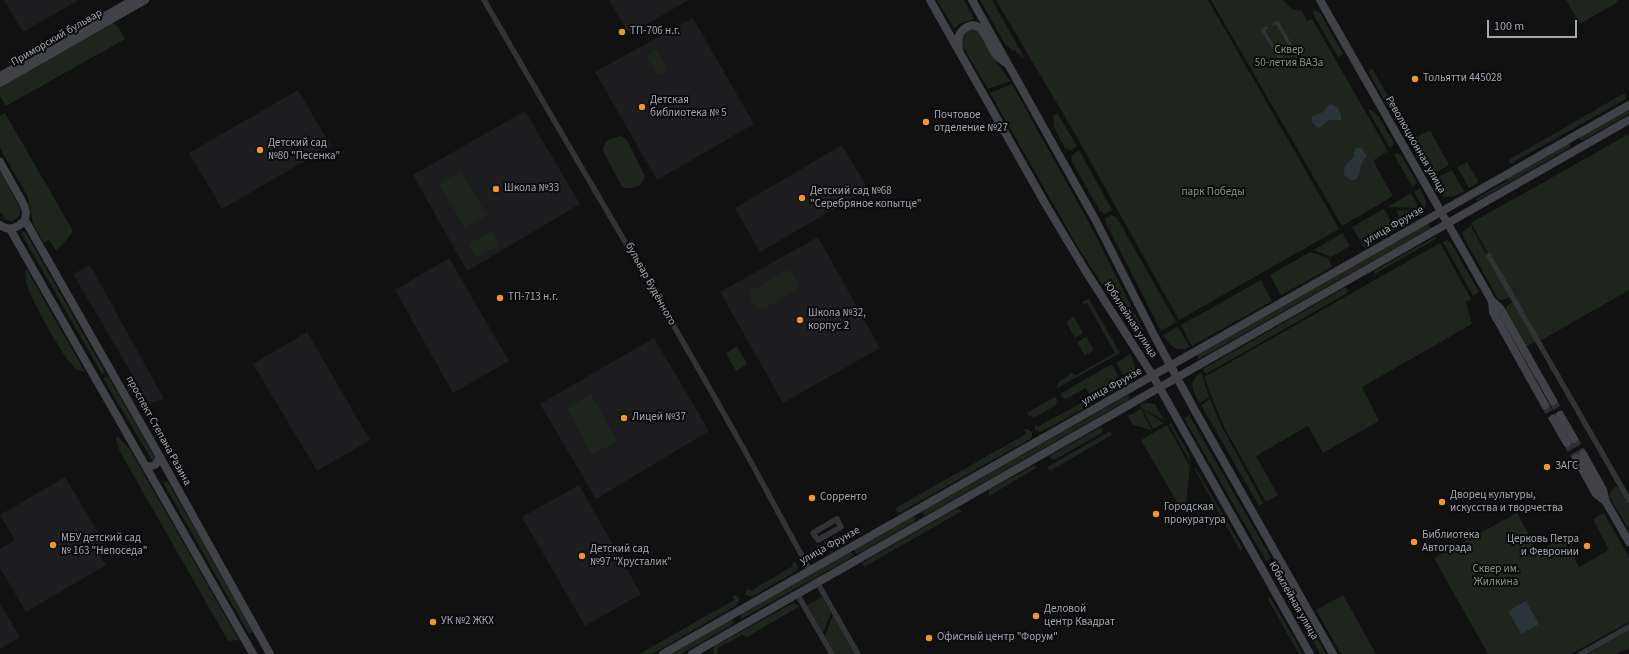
<!DOCTYPE html>
<html>
<head>
<meta charset="utf-8">
<style>
  body { margin:0 }
  #map { position:relative; width:1629px; height:654px; overflow:hidden; background:#111112; font-family:"Source Sans 3",sans-serif }
  canvas { display:block }
  .scale { position:absolute; left:1487px; top:20px; width:90px; height:18px; box-sizing:border-box; border:2px solid #a2a9b3; border-top:0; padding-left:5px; font-size:12px; line-height:14px; white-space:nowrap; color:#a2a9b3; -webkit-text-stroke:3px #0c0c0d; paint-order:stroke }
</style>
</head>
<body>
<div id="map">
<canvas width="1629" height="654"></canvas>
<div class="scale">100 m</div>
</div>
<script>
const ctx = document.querySelector('canvas').getContext('2d');
ctx.lineJoin = 'round';
function paint(path, color) {
  ctx.fillStyle = color;
  ctx.fill(path, 'evenodd');
}
function trace(path, color, width, dash) {
  ctx.strokeStyle = color;
  ctx.lineWidth = width;
  ctx.lineCap = dash ? 'butt' : 'round';
  ctx.setLineDash(dash || []);
  ctx.stroke(path);
}
function label(font, color, halo, rows, align = 'center') {
  ctx.font = font + ' "Source Sans 3",sans-serif';
  ctx.lineWidth = 4;
  ctx.setLineDash([]);
  ctx.textBaseline = 'middle';
  ctx.strokeStyle = halo;
  ctx.fillStyle = color;
  for (const [text, x, y, turn = 0] of rows) {
    ctx.save();
    ctx.translate(x, y);
    ctx.rotate((+turn || 0) * Math.PI / 180);
    ctx.textAlign = isNaN(turn) ? turn : align;
    if (halo) ctx.strokeText(text, 0, 0);
    ctx.fillText(text, 0, 0);
    ctx.restore();
  }
}
paint(new Path2D(`
  M 4,0 L 79,0 L 23,32 Z
  M 609,0 L 689,0 L 629,34 Z
  M 693,18 L 754,124 L 657,180 L 595,72 Z
  M 298,90 L 331,146 L 222,209 L 189,153 Z
  M 525,111 L 580,204 L 467,271 L 413,175 Z
  M 842,145 L 868,189 L 760,252 L 735,208 Z
  M 818,237 L 880,348 L 783,403 L 720,292 Z
  M 449,258 L 509,361 L 453,393 L 395,290 Z
  M 90,265 L 164,399 L 149,403 L 73,274 Z
  M 307,332 L 370,440 L 317,471 L 253,364 Z
  M 654,338 L 709,431 L 596,499 L 540,404 Z
  M 65,477 L 104,543 L 95,548 L 106,565 L 26,612 L 0,568 L 0,549 L 15,540 L 0,515 Z
  M 579,485 L 641,594 L 585,626 L 522,517 Z
  M 0,604 L 20,637 L 0,649 Z`), '#1d1d1f');
paint(new Path2D(`
  M 937,0 L 964,0 L 974,19 L 959,24 L 954,29 Z
  M 980,0 L 992,0 L 1024,57 L 1022,58 L 1019,53 L 1017,54 L 1015,50 L 1013,51 L 1005,44 Z
  M 996,0 L 1208,0 L 1339,229 L 1179,320 L 1078,139 Z
  M 1211,0 L 1283,0 L 1292,9 L 1302,11 L 1307,21 L 1312,19 L 1388,151 L 1374,160 L 1377,168 L 1393,196 L 1342,226 Z
  M 1566,0 L 1617,0 L 1618,2 L 1580,24 Z
  M 1315,10 L 1320,13 L 1343,54 L 1338,57 L 1312,12 Z
  M 113,23 L 118,26 L 125,39 L 6,106 L 0,96 L 0,87 Z
  M 970,30 L 976,30 C 985,39 989,50 995,60 C 1000,68 1006,74 1010,81 L 988,89 L 962,45 C 961,36 963,34 970,30 Z
  M 656,50 L 668,70 L 658,76 L 646,56 Z
  M 1370,69 L 1373,70 L 1401,118 L 1400,122 L 1396,120 L 1369,73 Z
  M 1012,84 L 1094,232 L 1147,338 L 1140,342 L 1076,244 L 990,93 Z
  M 1623,94 L 1626,95 L 1626,99 L 1512,163 L 1509,163 L 1510,159 Z
  M 1629,108 L 1629,114 L 1583,140 L 1579,140 L 1580,137 Z
  M 1370,109 L 1379,117 L 1393,142 L 1394,145 L 1390,148 L 1368,110 Z
  M 5,113 L 73,231 L 64,243 L 56,251 L 49,240 L 44,243 L 33,224 L 28,197 L 0,148 L 0,116 Z
  M 1057,113 L 1077,146 L 1071,150 L 1065,148 L 1054,128 L 1053,115 Z
  M 1430,130 L 1449,165 L 1429,177 L 1410,143 L 1411,140 Z
  M 1629,134 L 1629,290 L 1538,342 L 1471,223 Z
  M 619,136 L 623,137 L 627,140 L 645,176 C 644,185 633,190 624,188 L 621,185 L 604,153 L 603,149 L 606,141 Z
  M 1569,143 L 1571,146 L 1569,148 L 1477,201 L 1475,199 L 1507,181 L 1509,177 Z
  M 1079,150 L 1112,210 L 1105,214 L 1100,211 L 1072,162 L 1071,156 Z
  M 1397,153 L 1401,155 L 1417,183 L 1412,186 L 1394,155 Z
  M 1467,162 L 1478,181 L 1477,184 L 1469,188 L 1457,167 Z
  M 1452,170 L 1464,191 L 1455,196 L 1444,197 L 1437,190 L 1431,181 Z
  M 0,171 L 20,208 L 20,215 L 13,221 L 6,220 L 0,212 Z
  M 461,171 L 487,215 L 465,228 L 439,184 Z
  M 1420,188 L 1426,202 L 1425,210 L 1414,192 Z
  M 1411,193 L 1419,208 L 1390,207 L 1389,206 Z
  M 1384,209 L 1396,230 L 1365,248 L 1352,227 Z
  M 1396,210 L 1421,211 L 1423,214 L 1404,226 Z
  M 1112,215 L 1117,218 L 1176,322 L 1161,331 L 1106,223 L 1105,219 Z
  M 1428,223 L 1431,228 L 1199,359 L 1197,355 Z
  M 1471,226 L 1510,297 L 1502,300 L 1498,299 L 1463,236 L 1462,232 Z
  M 23,231 L 26,233 L 105,372 L 102,374 L 22,235 L 22,233 Z
  M 492,231 L 500,245 L 476,258 L 468,244 Z
  M 1342,233 L 1350,246 L 1331,257 L 1314,250 Z
  M 1435,237 L 1436,239 L 1375,274 L 1374,271 Z
  M 1447,240 L 1451,243 L 1479,292 L 1473,296 L 1443,242 Z
  M 1440,243 L 1471,299 L 1466,302 L 1472,324 L 1362,387 L 1379,421 L 1323,453 L 1308,426 L 1256,456 L 1278,495 L 1266,502 L 1222,423 L 1204,377 Z
  M 1310,252 L 1328,258 L 1332,267 L 1281,295 L 1270,275 Z
  M 26,269 L 27,270 L 85,372 L 76,369 L 67,359 C 58,345 18,282 26,269 Z
  M 787,270 L 791,271 L 798,282 L 797,289 L 764,309 C 755,310 748,299 750,291 Z
  M 1261,280 L 1272,301 L 1192,346 L 1181,325 Z
  M 1346,287 L 1349,292 L 1206,374 L 1203,369 Z
  M 1089,299 L 1120,353 L 1057,388 L 1058,382 L 1067,377 L 1071,373 L 1076,375 L 1115,353 L 1087,303 L 1082,304 L 1083,301 Z
  M 1513,302 L 1536,341 L 1525,347 L 1505,311 L 1507,306 Z
  M 1074,317 L 1083,333 L 1075,338 L 1066,322 Z
  M 1178,327 L 1190,347 C 1177,353 1170,346 1163,335 Z
  M 1086,337 L 1094,350 L 1085,356 L 1077,342 Z
  M 737,346 L 747,364 L 736,371 L 726,353 Z
  M 1130,354 C 1136,365 1138,374 1127,382 L 1116,363 Z
  M 1112,364 L 1123,386 L 1097,400 L 1091,398 L 1086,388 L 1066,399 L 1062,398 L 1060,394 Z
  M 1201,372 L 1209,397 L 1200,403 C 1193,391 1187,383 1201,372 Z
  M 108,376 L 156,459 L 153,462 L 103,378 Z
  M 591,394 L 617,441 L 592,455 L 567,408 Z
  M 1128,395 L 1130,399 L 926,515 L 923,514 L 923,511 Z
  M 1055,397 L 1057,400 L 1056,405 L 1035,417 L 1028,416 L 1027,413 Z
  M 1080,397 L 1087,401 L 1087,403 L 1085,408 L 1043,431 L 1040,432 L 1035,430 L 1035,423 L 1037,427 L 1081,403 L 1079,398 Z
  M 1210,399 L 1221,425 L 1263,503 L 1259,506 L 1201,405 Z
  M 1147,403 L 1155,404 L 1165,421 L 1141,408 L 1140,404 Z
  M 1141,409 L 1152,430 L 1133,425 L 1128,416 Z
  M 1143,410 L 1164,423 L 1153,429 Z
  M 1189,415 L 1271,558 L 1266,561 L 1184,418 Z
  M 1171,423 L 1189,454 L 1190,462 L 1169,424 Z
  M 1167,425 L 1190,466 L 1186,505 L 1181,509 L 1141,440 Z
  M 1101,427 L 1103,429 L 1102,433 L 1054,460 L 1050,458 L 1051,455 Z
  M 1024,429 L 1028,429 L 1032,432 L 1032,437 L 1030,439 L 901,512 L 896,512 L 897,507 L 1026,434 Z
  M 1110,431 L 1112,435 L 1050,471 L 1047,467 Z
  M 118,437 L 129,448 L 239,640 L 228,641 L 120,452 L 116,439 Z
  M 1033,466 L 1038,467 L 989,496 L 989,490 Z
  M 1195,467 L 1242,547 L 1241,552 L 1195,470 Z
  M 165,481 L 168,482 L 253,631 L 249,634 L 164,484 Z
  M 1615,487 L 1619,487 L 1629,504 L 1629,530 L 1610,498 L 1610,492 Z
  M 956,509 L 959,509 L 962,511 L 864,567 L 862,563 Z
  M 1517,513 L 1533,542 L 1535,553 L 1563,538 L 1579,567 L 1609,550 L 1593,519 L 1604,513 L 1629,557 L 1629,622 L 1571,654 L 1488,654 L 1434,558 Z
  M 912,517 L 916,518 L 914,522 L 857,554 L 854,550 Z
  M 851,552 L 854,556 L 741,619 L 741,614 Z
  M 1273,561 L 1326,654 L 1320,654 L 1269,564 Z
  M 795,562 L 799,568 L 795,572 L 753,596 L 749,596 L 745,594 L 748,588 L 750,591 L 793,566 L 792,563 Z
  M 736,595 L 740,599 L 737,605 L 652,654 L 639,654 L 734,600 L 732,596 Z
  M 1343,595 L 1376,654 L 1341,654 L 1316,610 Z
  M 822,597 L 831,613 L 823,633 L 807,605 Z
  M 1270,597 L 1303,654 L 1299,654 L 1267,598 Z
  M 793,603 L 800,606 L 747,637 L 742,635 L 718,648 L 717,654 L 714,654 L 713,649 L 715,646 Z
  M 833,615 L 855,654 L 835,654 L 825,636 Z
  M 730,620 L 734,620 L 732,625 L 681,654 L 671,654 Z
  M 1629,630 L 1629,648 L 1616,654 L 1588,654 Z`), '#1d251d');
paint(new Path2D(`
  M 1278,20 L 1295,50 L 1289,53 L 1288,52 L 1291,50 L 1276,24 L 1273,26 L 1272,24 Z
  M 1267,26 L 1268,28 L 1265,30 L 1280,56 L 1283,55 L 1284,56 L 1278,59 L 1261,30 Z
  M 1330,104 C 1337,105 1342,113 1341,120 L 1329,120 L 1322,126 L 1317,128 L 1311,121 L 1312,117 L 1323,112 Z
  M 1356,148 L 1361,148 L 1367,155 L 1361,164 L 1359,175 L 1355,180 L 1351,180 L 1345,176 C 1341,167 1349,163 1354,157 L 1354,151 Z
  M 1526,601 L 1539,624 L 1521,634 L 1508,611 Z`), '#2a353a');
trace(new Path2D(`
  M 1553,401 L 1560,415
  M 1545,405 L 1553,419
  M 1574,439 L 1583,454
  M 1567,443 L 1576,458`), '#2e2f32', 8, [8, 4]);
trace(new Path2D(`
  M 484,0 C 568,146 655,290 737,437 C 762,481 785,526 810,570
  M 1489,256 L 1629,500
  M 837,519 L 841,527 L 818,540 L 813,533 Z
  M 817,582 L 858,654
  M 797,594 L 832,654
  M 1581,654 L 1629,627`), '#323337', 5.5);
trace(new Path2D(`
  M 930,0 L 1046,205 L 1085,270 L 1153,376 L 1310,654
  M 972,0 L 1096,221 L 1155,337 L 1194,409 L 1333,654
  M 1320,0 L 1492,301 L 1500,308 L 1553,401
  M 959,49 C 958,42 957,34 964,29 C 982,15 988,45 996,55 C 999,58 1003,61 1006,63
  M 0,76 L 133,0
  M 0,83 L 145,0
  M 0,162 L 24,205 L 26,212 L 25,220 C 18,228 9,232 0,225
  M 25,220 L 160,457 L 270,654
  M 10,229 L 253,654
  M 1492,301 L 1493,312 L 1545,405
  M 1560,415 L 1574,439
  M 1553,419 L 1567,443
  M 1583,454 L 1603,490 L 1606,502 L 1629,542
  M 1576,458 L 1596,494 L 1606,502
  M 146,466 C 155,467 156,465 160,457
  M 663,654 L 1629,105
  M 692,654 L 1629,120`), '#404247', 8);
for (const [x, y, r, color] of [
  [622,32,4,"#f29628"],
  [1415,79,4,"#f29628"],
  [642,107,4,"#f29628"],
  [926,122,4,"#f29628"],
  [260,150,4,"#f29628"],
  [496,189,4,"#f29628"],
  [802,198,4,"#f29628"],
  [500,298,4,"#f29628"],
  [800,320,4,"#f29628"],
  [624,418,4,"#f29628"],
  [1547,467,4,"#f29628"],
  [812,498,4,"#f29628"],
  [1442,502,4,"#f29628"],
  [1156,514,4,"#f29628"],
  [1414,542,4,"#f29628"],
  [53,545,4,"#f29628"],
  [1587,546,4,"#f29628"],
  [582,556,4,"#f29628"],
  [1036,616,4,"#f29628"],
  [433,622,4,"#f29628"],
  [929,638,4,"#f29628"]
]) {
  const dot = new Path2D();
  dot.arc(x, y, r, 0, 2 * Math.PI);
  ctx.fillStyle = color;
  ctx.fill(dot);
  trace(dot, '#0c0c0d', 1.5);
}
label('11px', '#a2a9b3', '#0c0c0d', [
  ["ТП-706 н.г.",630,32],
  ["Тольятти 445028",1423,79],
  ["Детская",650,101],
  ["библиотека № 5",650,114],
  ["Почтовое",934,116],
  ["отделение №27",934,129],
  ["Детский сад",268,144],
  ["№80 \"Песенка\"",268,157],
  ["Школа №33",504,189],
  ["Детский сад №68",810,192],
  ["\"Серебряное копытце\"",810,205],
  ["ТП-713 н.г.",508,298],
  ["Школа №32,",808,314],
  ["корпус 2",808,327],
  ["Лицей №37",632,418],
  ["ЗАГС",1555,467],
  ["Дворец культуры,",1450,496],
  ["искусства и творчества",1450,509],
  ["Сорренто",820,498],
  ["Городская",1164,508],
  ["прокуратура",1164,521],
  ["Библиотека",1422,536],
  ["Автограда",1422,549],
  ["МБУ детский сад",61,539],
  ["№ 163 \"Непоседа\"",61,552],
  ["Церковь Петра",1579,540,"right"],
  ["и Февронии",1579,553,"right"],
  ["Детский сад",590,550],
  ["№97 \"Хрусталик\"",590,563],
  ["Деловой",1044,610],
  ["центр Квадрат",1044,623],
  ["УК №2 ЖКХ",441,622],
  ["Офисный центр \"Форум\"",937,638]
], 'left');
label('11px', '#a2a9b3', '#0c0c0d', [
  ["Приморский бульвар",57,38,-30],
  ["Революционная улица",1415,145,60],
  ["улица Фрунзе",1394,226,-30],
  ["бульвар Будённого",650,284,61],
  ["Юбилейная улица",1130,320,57],
  ["улица Фрунзе",1112,387,-29],
  ["проспект Степана Разина",158,431,61],
  ["улица Фрунзе",830,546,-29],
  ["Юбилейная улица",1293,601,60]
]);
label('11px', '#7a9e78', '#0c0c0d', [
  ["Сквер",1289,51],
  ["50-летия ВАЗа",1289,64],
  ["парк Победы",1213,193],
  ["Сквер им.",1496,570],
  ["Жилкина",1496,583]
]);
</script>
</body>
</html>
